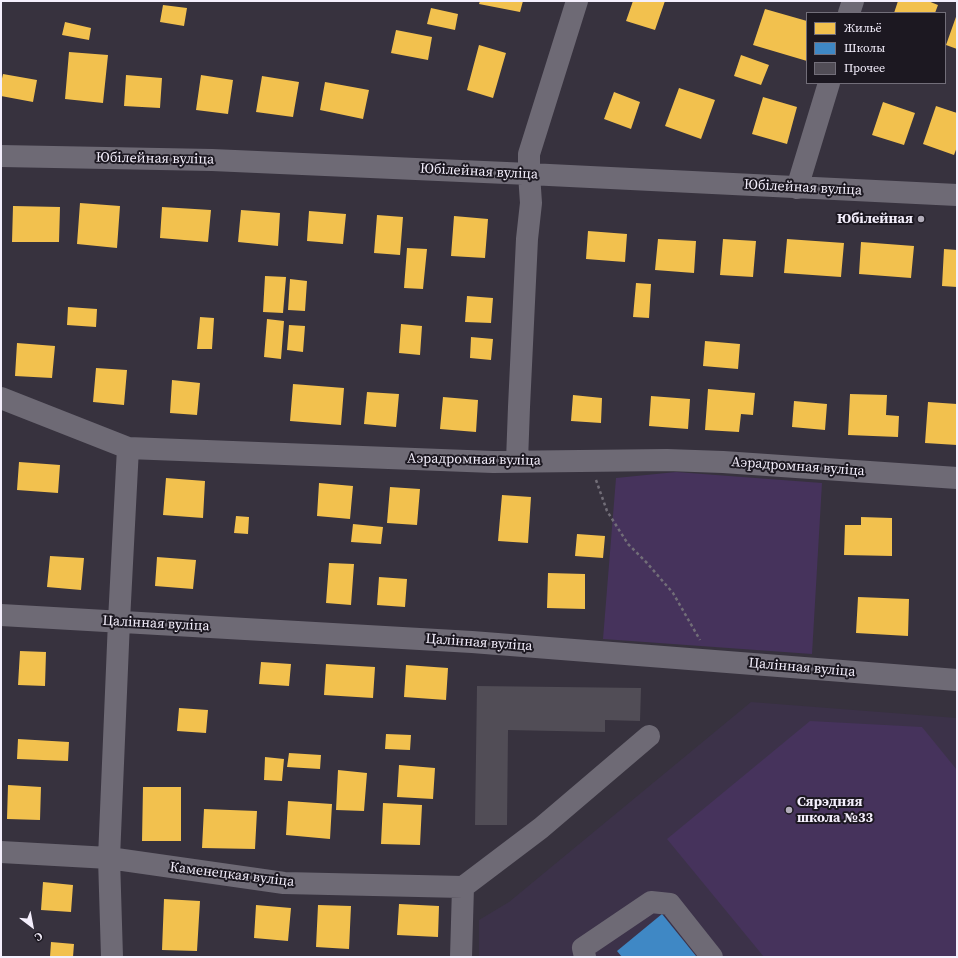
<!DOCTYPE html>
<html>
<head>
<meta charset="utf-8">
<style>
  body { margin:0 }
  #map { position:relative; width:958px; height:958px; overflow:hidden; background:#37323e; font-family:"Source Serif 4",serif }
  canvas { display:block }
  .frame { position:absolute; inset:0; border:2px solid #f4effc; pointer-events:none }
  .legend { position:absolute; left:806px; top:12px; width:140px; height:72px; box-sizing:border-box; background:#1c1821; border:1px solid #726e79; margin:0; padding:5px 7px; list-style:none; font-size:12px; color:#f4effc }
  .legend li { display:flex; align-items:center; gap:8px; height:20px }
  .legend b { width:20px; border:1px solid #726e79 }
  .north { position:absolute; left:12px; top:906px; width:40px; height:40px; -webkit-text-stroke:3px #1c1821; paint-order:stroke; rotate:148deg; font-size:11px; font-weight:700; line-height:16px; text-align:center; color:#f4effc }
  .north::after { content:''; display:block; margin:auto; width:14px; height:18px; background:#f4effc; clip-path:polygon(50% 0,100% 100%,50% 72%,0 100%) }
</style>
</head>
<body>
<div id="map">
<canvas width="958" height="958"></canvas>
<div class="frame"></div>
<ul class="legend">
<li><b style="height:11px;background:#f2c14e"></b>Жильё</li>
<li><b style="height:11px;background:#3f88c5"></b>Школы</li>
<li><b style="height:11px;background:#514d56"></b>Прочее</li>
</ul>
<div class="north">С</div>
</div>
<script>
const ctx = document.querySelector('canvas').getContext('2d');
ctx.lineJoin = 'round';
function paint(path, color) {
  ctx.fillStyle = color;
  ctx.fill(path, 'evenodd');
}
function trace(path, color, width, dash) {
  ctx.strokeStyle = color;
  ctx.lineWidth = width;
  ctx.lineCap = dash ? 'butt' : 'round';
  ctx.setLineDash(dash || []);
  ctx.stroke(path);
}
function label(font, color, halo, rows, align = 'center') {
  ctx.font = font + ' "Source Serif 4",serif';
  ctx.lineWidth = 4;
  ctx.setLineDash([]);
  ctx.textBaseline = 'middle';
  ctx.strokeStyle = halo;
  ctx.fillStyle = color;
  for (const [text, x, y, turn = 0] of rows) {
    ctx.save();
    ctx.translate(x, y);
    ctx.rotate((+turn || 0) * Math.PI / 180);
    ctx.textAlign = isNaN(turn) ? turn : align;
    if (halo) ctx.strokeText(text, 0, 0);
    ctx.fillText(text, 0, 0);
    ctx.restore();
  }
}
paint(new Path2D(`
  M 751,702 L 957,718 L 957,957 L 479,957 L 479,920 L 509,902 Z`), '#3c3249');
paint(new Path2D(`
  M 676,472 L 822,483 L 812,654 L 603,639 L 616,478 Z
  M 810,721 L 922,727 L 957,770 L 957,957 L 764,957 L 667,839 Z`), '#46335c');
paint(new Path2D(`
  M 480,1 L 523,1 L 520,12 L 479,4 Z
  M 633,1 L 665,1 L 655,30 L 626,21 Z
  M 898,1 L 928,1 L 938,5 L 935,13 L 894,13 Z
  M 163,5 L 187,8 L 184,26 L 160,22 Z
  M 431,8 L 458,14 L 455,30 L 427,24 Z
  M 765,9 L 807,21 L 807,61 L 753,45 Z
  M 957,14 L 957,49 L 946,45 Z
  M 65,22 L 91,28 L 89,40 L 62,35 Z
  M 396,30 L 432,37 L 428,60 L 391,53 Z
  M 479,45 L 506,53 L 493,98 L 467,90 Z
  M 69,52 L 108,55 L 103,103 L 65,99 Z
  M 741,55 L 769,65 L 761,85 L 734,76 Z
  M 3,74 L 37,80 L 33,102 L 1,96 L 1,83 Z
  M 126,75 L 162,78 L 160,108 L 124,106 Z
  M 201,75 L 233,80 L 228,114 L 196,110 Z
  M 262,76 L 299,82 L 293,117 L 256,112 Z
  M 325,82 L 369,90 L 363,119 L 320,110 Z
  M 679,88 L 715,100 L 701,139 L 665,126 Z
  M 614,92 L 640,102 L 631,129 L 604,119 Z
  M 763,97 L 797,107 L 787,144 L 752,134 Z
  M 883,102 L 915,113 L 904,145 L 872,135 Z
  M 936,106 L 957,113 L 957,147 L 954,155 L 923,144 Z
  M 80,203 L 120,206 L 117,248 L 77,244 Z
  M 13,206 L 60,207 L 59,242 L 12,242 Z
  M 162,207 L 211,210 L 208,242 L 160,238 Z
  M 241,210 L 280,213 L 278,246 L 238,242 Z
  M 309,211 L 346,214 L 343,244 L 307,241 Z
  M 377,215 L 403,217 L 400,255 L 374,253 Z
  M 454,216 L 488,219 L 485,258 L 451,256 Z
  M 588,231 L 627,234 L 625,262 L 586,259 Z
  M 658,239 L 696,241 L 694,273 L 655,270 Z
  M 723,239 L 756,241 L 753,277 L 720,275 Z
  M 787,239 L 844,243 L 841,277 L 784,273 Z
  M 861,242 L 914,246 L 911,278 L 859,274 Z
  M 407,248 L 427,249 L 423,289 L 404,288 Z
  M 944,249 L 957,250 L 957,287 L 942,286 Z
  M 265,276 L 286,277 L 283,313 L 263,312 Z
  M 290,279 L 307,281 L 305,311 L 288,310 Z
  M 636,283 L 651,284 L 649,318 L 633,317 Z
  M 467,296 L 493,298 L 491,323 L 465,322 Z
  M 68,307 L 97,309 L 96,327 L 67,325 Z
  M 200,317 L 214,318 L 212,349 L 197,349 Z
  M 267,319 L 284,321 L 281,359 L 264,357 Z
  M 401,324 L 422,326 L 420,355 L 399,353 Z
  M 289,325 L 305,326 L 303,352 L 287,350 Z
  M 471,337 L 493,339 L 491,360 L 470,358 Z
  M 705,341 L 740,344 L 738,369 L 703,366 Z
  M 17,343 L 55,346 L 52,378 L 15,376 Z
  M 96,368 L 127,370 L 124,405 L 93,402 Z
  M 172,380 L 200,383 L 197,415 L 170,413 Z
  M 293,384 L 344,388 L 341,425 L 290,421 Z
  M 708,389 L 755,393 L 753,415 L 741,414 L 739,432 L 705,430 Z
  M 367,392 L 399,394 L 396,427 L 364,424 Z
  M 850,394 L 887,395 L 886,415 L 899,416 L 898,437 L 848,435 Z
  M 573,395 L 602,398 L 601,423 L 571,421 Z
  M 651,396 L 690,399 L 688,429 L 649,426 Z
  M 443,397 L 478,400 L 476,432 L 440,429 Z
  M 794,401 L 827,404 L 825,430 L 792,427 Z
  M 928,402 L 957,404 L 957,445 L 925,443 Z
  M 19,462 L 60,465 L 58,493 L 17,490 Z
  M 166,478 L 205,481 L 203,518 L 163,515 Z
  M 319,483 L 353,486 L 350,519 L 317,516 Z
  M 390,487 L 420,489 L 417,525 L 387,523 Z
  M 502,495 L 531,497 L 528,543 L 498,541 Z
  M 236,516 L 249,517 L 248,534 L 234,533 Z
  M 861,517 L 892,518 L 892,556 L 844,555 L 845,525 L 861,525 Z
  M 353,524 L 383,527 L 381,544 L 351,542 Z
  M 577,534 L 605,536 L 603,558 L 575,556 Z
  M 50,556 L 84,558 L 81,590 L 47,587 Z
  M 157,557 L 196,560 L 193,589 L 155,586 Z
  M 329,563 L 354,564 L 351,605 L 326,603 Z
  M 548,573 L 585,574 L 585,609 L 547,608 Z
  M 379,577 L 407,579 L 405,607 L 377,605 Z
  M 858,597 L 909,599 L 908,636 L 856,633 Z
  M 20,651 L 46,652 L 45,686 L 18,685 Z
  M 261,662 L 291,664 L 289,686 L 259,684 Z
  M 326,664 L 375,667 L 373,698 L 324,695 Z
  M 406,665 L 448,668 L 446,700 L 404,697 Z
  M 179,708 L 208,710 L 206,733 L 177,731 Z
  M 386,734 L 411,735 L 410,750 L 385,749 Z
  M 18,739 L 69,742 L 68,761 L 17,759 Z
  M 289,753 L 321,755 L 320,769 L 287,767 Z
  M 265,757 L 284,759 L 282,781 L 264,780 Z
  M 399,765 L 435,768 L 433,799 L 397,797 Z
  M 338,770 L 367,773 L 364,811 L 336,810 Z
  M 8,785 L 41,787 L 40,820 L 7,819 Z
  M 143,787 L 181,787 L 181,841 L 142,841 Z
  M 288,801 L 332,804 L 330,839 L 286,835 Z
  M 383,803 L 422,805 L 420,845 L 381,844 Z
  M 204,809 L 257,811 L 255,849 L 202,848 Z
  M 43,882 L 73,885 L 71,912 L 41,910 Z
  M 164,899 L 200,901 L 197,951 L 162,950 Z
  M 399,904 L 439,906 L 438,937 L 397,935 Z
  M 256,905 L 291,908 L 288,941 L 254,938 Z
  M 318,905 L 351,906 L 349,949 L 316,947 Z
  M 51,942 L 74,944 L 73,957 L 50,957 Z`), '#f2c14e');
paint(new Path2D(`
  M 662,914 L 696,956 L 695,957 L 622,957 L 617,951 Z`), '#3f88c5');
paint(new Path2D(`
  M 477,686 L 641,688 L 640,721 L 605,720 L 605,732 L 508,730 L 507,825 L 475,825 Z`), '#514d56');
trace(new Path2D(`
  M 596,480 L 607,511 L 628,544 L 647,563 L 673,593 L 700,640`), '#726e78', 2.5, [3, 3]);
trace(new Path2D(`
  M 849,13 L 853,1
  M 1,156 L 212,160 L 529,174 L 957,195
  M 797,188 L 829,83
  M 1,398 L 128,448 L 493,462 L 667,460 L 723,462 L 957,478
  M 517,461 L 519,407 L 527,239 L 531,203 L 529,174 L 529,154 L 577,1
  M 1,615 L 472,642 L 957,680
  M 1,852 L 109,858 L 284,883 L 463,887
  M 112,957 L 109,858 L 119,621 L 128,448
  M 461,957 L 463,887 L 541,828 L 649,736
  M 585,957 L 583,948 L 651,902 L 670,904 L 712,957`), '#6e6a75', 22);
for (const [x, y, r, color] of [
  [921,219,4,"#b2adba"],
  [789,810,4,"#b2adba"]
]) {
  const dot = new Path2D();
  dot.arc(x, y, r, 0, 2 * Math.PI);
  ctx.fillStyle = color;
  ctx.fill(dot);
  trace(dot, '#1c1821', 1.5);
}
label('14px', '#f4effc', '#1c1821', [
  ["Юбілейная вуліца",155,159,1],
  ["Юбілейная вуліца",479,172,3],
  ["Юбілейная вуліца",803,188,3],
  ["Аэрадромная вуліца",474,460,1],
  ["Аэрадромная вуліца",798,467,4],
  ["Цалінная вуліца",156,624,3],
  ["Цалінная вуліца",479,643,4],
  ["Цалінная вуліца",802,668,5],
  ["Каменецкая вуліца",232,875,7]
]);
label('bold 14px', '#f4effc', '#1c1821', [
  ["Юбілейная",913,219],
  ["Сярэдняя",797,802,"left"],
  ["школа №33",797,818,"left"]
], 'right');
</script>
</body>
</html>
